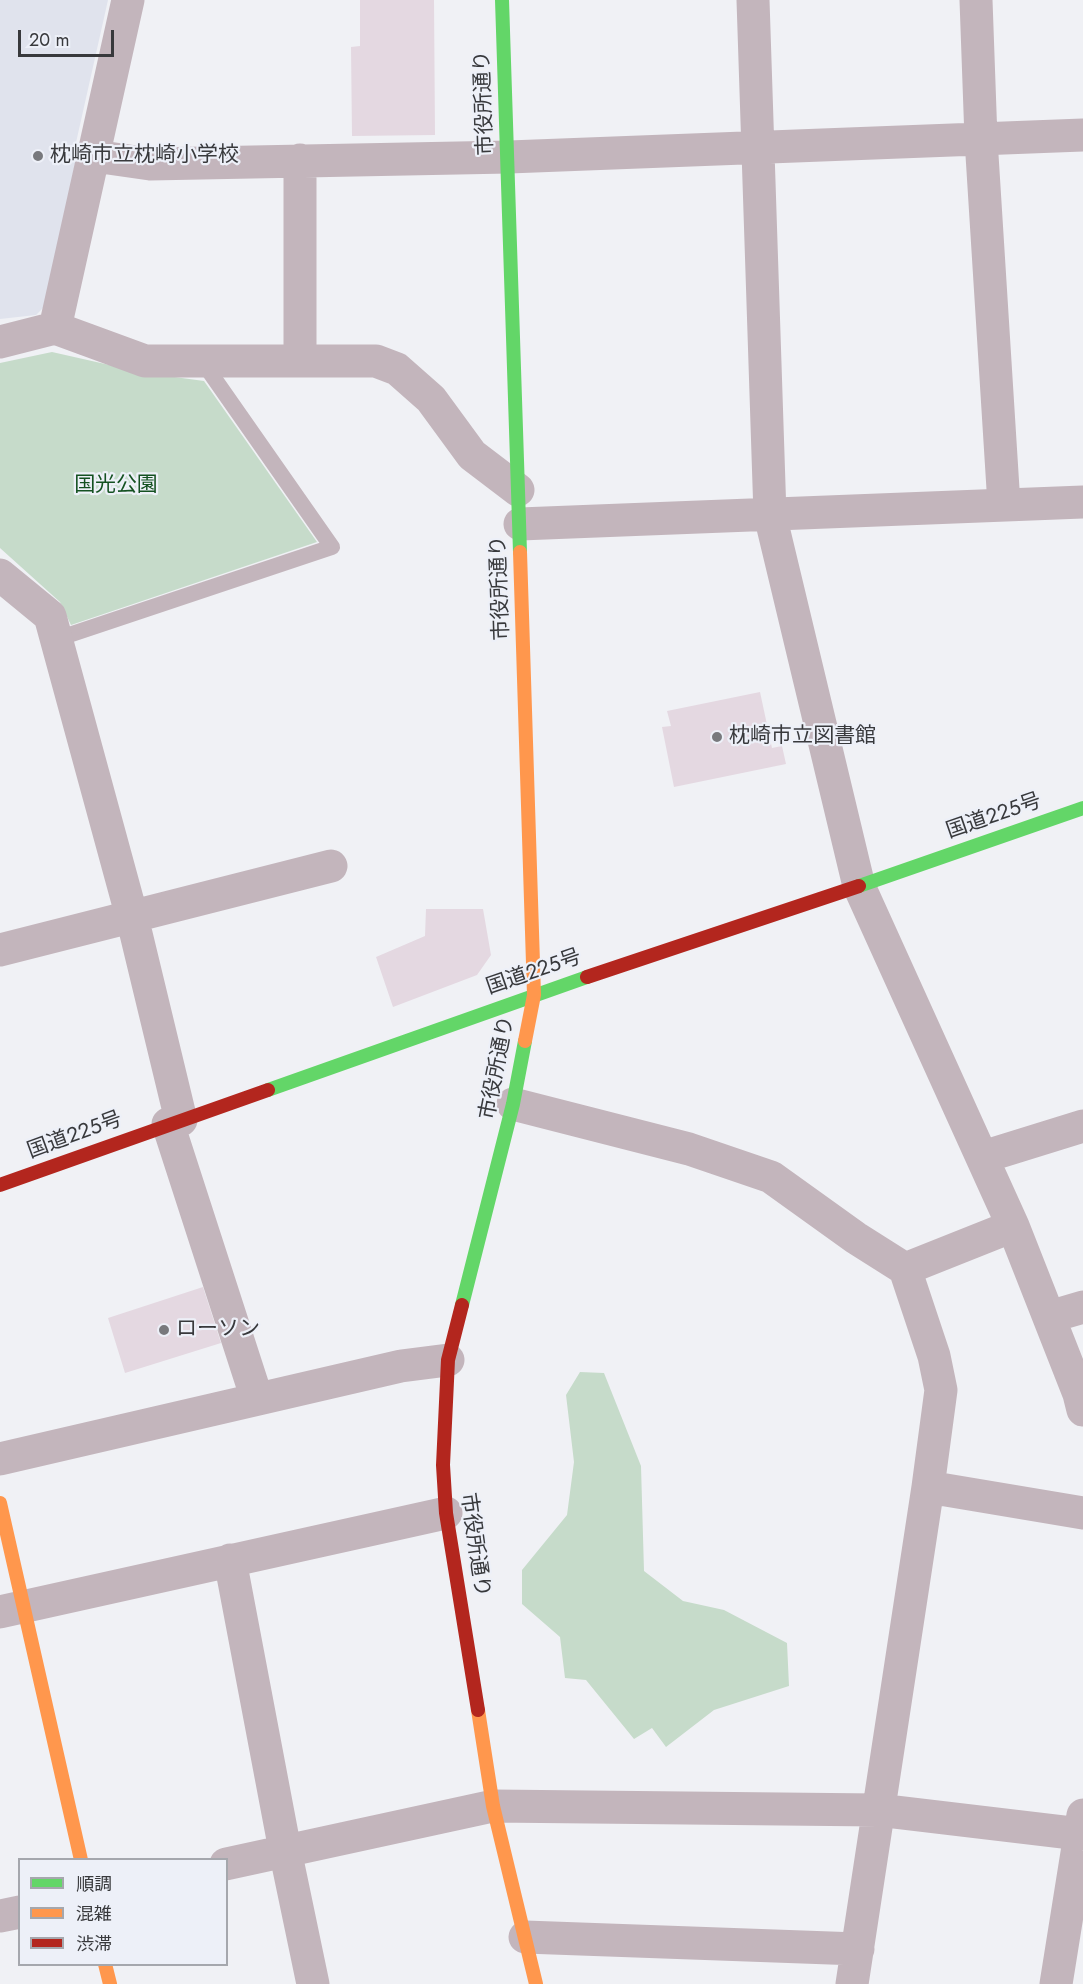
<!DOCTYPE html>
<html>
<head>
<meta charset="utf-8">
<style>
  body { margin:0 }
  #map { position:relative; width:1083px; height:1984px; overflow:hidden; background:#f0f1f5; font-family:Jost,"Noto Sans JP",sans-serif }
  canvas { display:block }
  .legend { position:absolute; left:18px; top:1858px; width:210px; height:108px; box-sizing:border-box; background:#edf0f8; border:2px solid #a5a7ad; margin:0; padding:8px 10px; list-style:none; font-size:18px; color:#38393c }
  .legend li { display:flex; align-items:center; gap:12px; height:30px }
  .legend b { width:30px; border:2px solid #a5a7ad }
  .scale { position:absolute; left:18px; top:30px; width:96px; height:27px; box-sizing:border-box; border:3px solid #38393c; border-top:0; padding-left:8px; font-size:18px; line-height:21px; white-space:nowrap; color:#38393c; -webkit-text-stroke:4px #edf0f8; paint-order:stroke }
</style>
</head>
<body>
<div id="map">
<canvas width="1083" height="1984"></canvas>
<ul class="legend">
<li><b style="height:8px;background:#63d668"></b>順調</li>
<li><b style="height:8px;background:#ff974d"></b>混雑</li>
<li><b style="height:8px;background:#b3261e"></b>渋滞</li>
</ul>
<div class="scale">20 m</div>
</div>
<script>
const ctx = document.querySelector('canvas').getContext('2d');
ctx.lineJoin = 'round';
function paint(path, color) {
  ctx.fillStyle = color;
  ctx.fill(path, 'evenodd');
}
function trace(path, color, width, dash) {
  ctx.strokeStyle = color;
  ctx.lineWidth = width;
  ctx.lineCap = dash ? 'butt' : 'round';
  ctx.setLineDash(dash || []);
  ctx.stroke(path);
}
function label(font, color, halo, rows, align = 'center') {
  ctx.font = font + ' Jost,"Noto Sans JP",sans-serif';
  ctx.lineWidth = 4.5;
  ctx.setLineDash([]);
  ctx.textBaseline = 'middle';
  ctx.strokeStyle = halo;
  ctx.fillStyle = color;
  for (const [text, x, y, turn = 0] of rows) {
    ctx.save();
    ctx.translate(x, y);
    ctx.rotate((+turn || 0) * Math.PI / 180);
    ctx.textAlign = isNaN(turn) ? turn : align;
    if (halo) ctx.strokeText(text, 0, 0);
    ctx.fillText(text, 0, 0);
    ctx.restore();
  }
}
paint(new Path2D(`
  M 0,0 L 108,0 L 75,147 L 75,164 L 46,305 L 36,315 L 0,319 Z`), '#e0e3ed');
paint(new Path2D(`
  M 52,352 L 145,373 L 204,381 L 317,542 L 71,625 L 60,602 L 0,548 L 0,363 Z
  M 580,1372 L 604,1373 L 641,1466 L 644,1571 L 683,1601 L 724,1610 L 787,1643 L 789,1686 L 714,1710 L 666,1747 L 652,1728 L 634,1739 L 586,1680 L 565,1678 L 560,1637 L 522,1604 L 522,1570 L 567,1515 L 574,1462 L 566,1395 Z`), '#c6dbca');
paint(new Path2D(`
  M 360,0 L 434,0 L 435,135 L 352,136 L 351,47 L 360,46 Z
  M 760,692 L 772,748 L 782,746 L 786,764 L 674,787 L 662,727 L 671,726 L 667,711 Z
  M 426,909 L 483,909 L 491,955 L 477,975 L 393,1007 L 376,957 L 425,936 Z
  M 203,1287 L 221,1343 L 125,1373 L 108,1318 Z`), '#e4d8e1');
trace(new Path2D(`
  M 57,639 L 332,547 L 202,361`), '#c3b5bc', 16);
trace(new Path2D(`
  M 753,0 L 770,515 L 859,886 L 1013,1226 L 1079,1394 L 1083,1410
  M 976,0 L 981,139 L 1004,505
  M 94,156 L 150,164 L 509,157 L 1083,135
  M 55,328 L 128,0
  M 0,342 L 55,328 L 145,361 L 376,361 L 397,369 L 431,399 L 472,455 L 518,490
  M 300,360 L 300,160
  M 520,524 L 1083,502
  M 0,575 L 50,616 L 132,917 L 181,1120
  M 0,950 L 331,866
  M 513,1104 L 689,1149 L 771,1177 L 856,1238 L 905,1269 L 934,1356 L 941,1390 L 928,1487 L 852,1984
  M 168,1124 L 257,1399
  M 983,1157 L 1083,1126
  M 905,1269 L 1013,1226
  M 1049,1317 L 1083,1307
  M 0,1459 L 401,1366 L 448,1360
  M 928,1487 L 1083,1513
  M 230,1560 L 285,1850 L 313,1984
  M 0,1612 L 446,1513
  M 226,1864 L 493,1806 L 878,1810 L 1080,1834 L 1083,1815
  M 0,1916 L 20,1912
  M 525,1937 L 858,1949
  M 1056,1984 L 1080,1834 L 1083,1832`), '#c3b5bc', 33);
trace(new Path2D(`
  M 502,0 L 520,552
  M 859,886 L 1083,808
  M 268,1090 L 587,977
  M 462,1305 L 513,1104 L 525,1041`), '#63d668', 14);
trace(new Path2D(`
  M 520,552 L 534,995 L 525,1041
  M 0,1503 L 81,1860
  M 478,1710 L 493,1806 L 536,1984
  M 105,1964 L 110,1984`), '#ff974d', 14);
trace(new Path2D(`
  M 587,977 L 859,886
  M 0,1185 L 268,1090
  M 462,1305 L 448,1360 L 443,1465 L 446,1513 L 478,1710`), '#b3261e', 14);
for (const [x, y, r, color] of [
  [38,156,6,"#78797d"],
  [717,737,6,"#78797d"],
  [164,1330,6,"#78797d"]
]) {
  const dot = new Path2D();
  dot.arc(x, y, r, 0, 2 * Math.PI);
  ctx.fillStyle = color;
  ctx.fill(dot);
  trace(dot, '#edf0f8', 2);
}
label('21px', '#38393c', '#edf0f8', [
  ["市役所通り",485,103,-92],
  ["市役所通り",501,588,-92],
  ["国道225号",994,817,-19],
  ["国道225号",534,973,-19],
  ["市役所通り",498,1068,-79],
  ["国道225号",75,1136,-20],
  ["市役所通り",474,1545,82]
]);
label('21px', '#38393c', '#edf0f8', [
  ["枕崎市立枕崎小学校",50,156],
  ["枕崎市立図書館",729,737],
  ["ローソン",176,1330]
], 'left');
label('21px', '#145121', '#edf0f8', [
  ["国光公園",116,486]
]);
</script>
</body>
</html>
